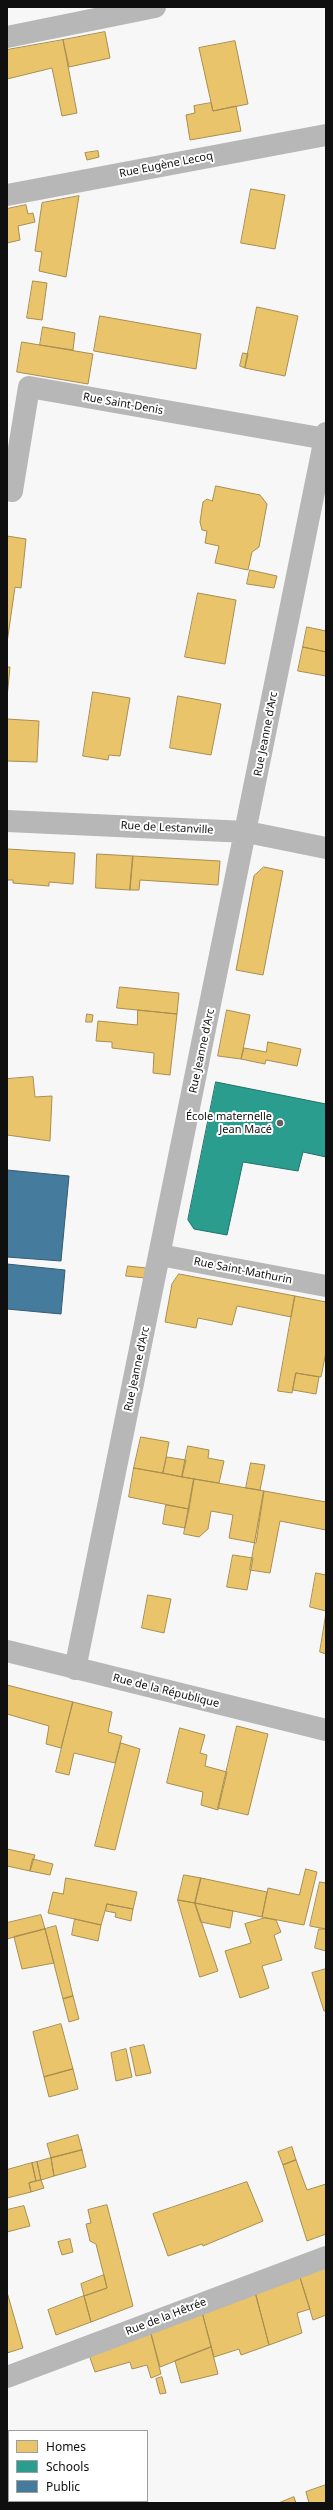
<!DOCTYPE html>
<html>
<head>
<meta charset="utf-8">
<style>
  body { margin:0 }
  #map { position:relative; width:333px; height:2510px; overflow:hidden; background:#f7f7f7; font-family:"Noto Sans",sans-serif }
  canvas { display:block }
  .frame { position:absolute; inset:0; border:8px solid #0f0f10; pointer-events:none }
  .legend { position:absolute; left:8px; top:2430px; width:140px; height:72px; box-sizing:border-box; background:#fff; border:1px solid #9f9f9f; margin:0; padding:5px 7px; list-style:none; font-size:12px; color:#0f0f10 }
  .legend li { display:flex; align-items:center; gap:8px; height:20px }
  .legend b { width:20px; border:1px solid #9f9f9f }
</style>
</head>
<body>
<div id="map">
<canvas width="333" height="2510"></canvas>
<div class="frame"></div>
<ul class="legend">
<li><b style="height:11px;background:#e9c46a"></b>Homes</li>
<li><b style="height:11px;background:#2a9d8f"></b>Schools</li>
<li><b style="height:11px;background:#457b9d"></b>Public</li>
</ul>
</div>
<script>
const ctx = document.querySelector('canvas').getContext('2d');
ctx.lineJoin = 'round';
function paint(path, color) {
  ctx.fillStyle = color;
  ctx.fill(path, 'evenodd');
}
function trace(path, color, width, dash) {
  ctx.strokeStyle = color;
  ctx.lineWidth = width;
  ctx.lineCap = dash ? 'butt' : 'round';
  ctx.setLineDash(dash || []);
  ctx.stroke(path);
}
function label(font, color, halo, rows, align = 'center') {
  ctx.font = font + ' "Noto Sans",sans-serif';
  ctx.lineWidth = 4;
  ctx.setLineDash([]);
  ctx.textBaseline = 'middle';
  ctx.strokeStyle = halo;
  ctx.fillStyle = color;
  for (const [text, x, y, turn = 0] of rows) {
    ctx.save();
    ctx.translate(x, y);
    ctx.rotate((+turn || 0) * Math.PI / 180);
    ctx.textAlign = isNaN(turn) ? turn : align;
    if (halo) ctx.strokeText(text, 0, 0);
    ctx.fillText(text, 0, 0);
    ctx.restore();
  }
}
const homes = new Path2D(`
  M 105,32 L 110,58 L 69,67 L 63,40 Z
  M 63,40 L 77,113 L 62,116 L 52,68 L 7,79 L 7,50 Z
  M 235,41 L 248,104 L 213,111 L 199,48 Z
  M 211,103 L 213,111 L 236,106 L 241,131 L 190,140 L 186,115 L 195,113 L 194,106 Z
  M 98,151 L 99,157 L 87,160 L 85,153 Z
  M 251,189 L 285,195 L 275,249 L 241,243 Z
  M 79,196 L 66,277 L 39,271 L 42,252 L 35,251 L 42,203 Z
  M 26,205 L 28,214 L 33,213 L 35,222 L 18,226 L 20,240 L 7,243 L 7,209 Z
  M 33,281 L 47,283 L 42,320 L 27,318 Z
  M 257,307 L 298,316 L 285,376 L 245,368 Z
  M 100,316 L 201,334 L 196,369 L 94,351 Z
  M 43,327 L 75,333 L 73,350 L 40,345 Z
  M 22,342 L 93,354 L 88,384 L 17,372 Z
  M 243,353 L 248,354 L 245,368 L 240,366 Z
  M 216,486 L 260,495 L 267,504 L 259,547 L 252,552 L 248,570 L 215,563 L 219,546 L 205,543 L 207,531 L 202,530 L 200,522 L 203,502 L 207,499 L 212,501 Z
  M 7,536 L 26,539 L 21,588 L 15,587 L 7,643 Z
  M 250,570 L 277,576 L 274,588 L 247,584 Z
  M 198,593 L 236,600 L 225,664 L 185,657 Z
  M 307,627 L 326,631 L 326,652 L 303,647 Z
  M 303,647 L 326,652 L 326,676 L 298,671 Z
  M 7,667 L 10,667 L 7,698 Z
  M 93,692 L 130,698 L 120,756 L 109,755 L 108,760 L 83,756 Z
  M 178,696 L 221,704 L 211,755 L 170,748 Z
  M 7,719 L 39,721 L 37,762 L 7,761 Z
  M 7,849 L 75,853 L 73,884 L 49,882 L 49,886 L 13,883 L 13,880 L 7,880 Z
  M 97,854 L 133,856 L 130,890 L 96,888 Z
  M 133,856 L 220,861 L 218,885 L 140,880 L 139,890 L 130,890 Z
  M 264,867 L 283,871 L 263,975 L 236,970 L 254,876 Z
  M 120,987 L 179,993 L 177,1014 L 117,1008 Z
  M 138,1010 L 177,1014 L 170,1075 L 153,1073 L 154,1053 L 112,1048 L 112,1042 L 96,1041 L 98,1021 L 137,1025 Z
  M 227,1010 L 250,1015 L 241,1059 L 218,1056 Z
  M 87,1014 L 93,1015 L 92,1022 L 86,1022 Z
  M 268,1042 L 301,1049 L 297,1066 L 266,1060 L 265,1064 L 241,1059 L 244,1048 L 266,1052 Z
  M 33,1077 L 35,1097 L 52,1096 L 50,1141 L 7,1135 L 7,1079 Z
  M 128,1266 L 146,1268 L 145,1278 L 126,1276 Z
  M 179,1274 L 295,1296 L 291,1317 L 237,1306 L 232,1325 L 198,1318 L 196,1328 L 165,1322 L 172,1284 Z
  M 295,1296 L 326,1302 L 326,1352 L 321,1377 L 296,1373 L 292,1393 L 278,1391 Z
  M 296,1373 L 319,1377 L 316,1394 L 293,1390 Z
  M 141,1437 L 169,1442 L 163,1473 L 134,1468 Z
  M 188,1446 L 209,1450 L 208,1458 L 224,1461 L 219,1483 L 182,1477 Z
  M 167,1457 L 186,1460 L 182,1477 L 163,1473 Z
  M 251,1463 L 265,1465 L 260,1490 L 246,1488 Z
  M 134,1468 L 194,1479 L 189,1509 L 129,1497 Z
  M 194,1479 L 264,1491 L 256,1543 L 229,1538 L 233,1515 L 211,1511 L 208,1529 L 199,1537 L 184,1534 Z
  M 264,1491 L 326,1502 L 326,1530 L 280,1521 L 270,1573 L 250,1570 Z
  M 166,1505 L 189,1509 L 185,1528 L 163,1524 Z
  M 233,1555 L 253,1558 L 247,1590 L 227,1587 Z
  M 316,1573 L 326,1575 L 326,1611 L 310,1607 Z
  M 148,1595 L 171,1599 L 164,1633 L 142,1628 Z
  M 326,1613 L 326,1654 L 320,1652 Z
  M 7,1685 L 73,1702 L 61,1748 L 46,1744 L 49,1726 L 7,1714 Z
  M 73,1702 L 112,1712 L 108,1732 L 122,1736 L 115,1763 L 74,1753 L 69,1775 L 56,1772 Z
  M 237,1726 L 268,1734 L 248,1815 L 218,1808 Z
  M 180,1728 L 205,1735 L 200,1753 L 207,1755 L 205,1766 L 227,1772 L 218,1810 L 201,1805 L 203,1792 L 167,1783 Z
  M 121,1743 L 140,1749 L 115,1850 L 95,1846 Z
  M 7,1849 L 35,1855 L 30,1871 L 7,1866 Z
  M 33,1859 L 53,1864 L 50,1875 L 30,1871 Z
  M 306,1869 L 317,1872 L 304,1925 L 262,1917 L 268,1888 L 299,1895 Z
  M 184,1875 L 201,1878 L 195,1903 L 178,1900 Z
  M 66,1878 L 137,1892 L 133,1909 L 107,1904 L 101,1925 L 48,1913 L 53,1892 L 63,1894 Z
  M 201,1878 L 267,1892 L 262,1917 L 195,1903 Z
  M 320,1882 L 326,1883 L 326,1929 L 310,1926 Z
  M 178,1900 L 195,1903 L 218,1971 L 200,1977 Z
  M 195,1903 L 233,1911 L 230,1928 L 201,1922 Z
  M 107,1904 L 133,1909 L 131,1921 L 115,1917 L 116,1913 L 106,1911 Z
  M 41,1915 L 45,1929 L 7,1939 L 7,1923 Z
  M 265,1918 L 276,1920 L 281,1932 L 274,1935 L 282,1960 L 262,1966 L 269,1988 L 240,1998 L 225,1951 L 251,1943 L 245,1924 Z
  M 75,1919 L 101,1925 L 98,1941 L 72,1935 Z
  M 56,1926 L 73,1996 L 63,1999 L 45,1929 Z
  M 45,1929 L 54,1963 L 22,1969 L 14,1937 Z
  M 319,1929 L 326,1929 L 326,1951 L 315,1948 Z
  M 326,1969 L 326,2011 L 324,2011 L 312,1973 Z
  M 73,1996 L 79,2019 L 69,2022 L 63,1999 Z
  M 61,2024 L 73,2069 L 44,2077 L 33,2032 Z
  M 144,2045 L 151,2073 L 136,2076 L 130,2048 Z
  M 126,2049 L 132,2077 L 116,2081 L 111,2053 Z
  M 73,2069 L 78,2089 L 49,2097 L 44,2077 Z
  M 78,2135 L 82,2150 L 51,2158 L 47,2144 Z
  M 292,2147 L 296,2160 L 283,2165 L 278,2152 Z
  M 82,2150 L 86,2167 L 54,2176 L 51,2158 Z
  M 51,2158 L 54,2176 L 41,2180 L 37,2162 Z
  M 296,2160 L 307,2190 L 326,2184 L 326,2234 L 307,2241 L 283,2165 Z
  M 37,2162 L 41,2180 L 36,2181 L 32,2163 Z
  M 32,2163 L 36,2181 L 29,2183 L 31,2192 L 7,2198 L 7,2170 Z
  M 41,2180 L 44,2188 L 31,2192 L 29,2183 Z
  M 247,2182 L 263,2221 L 203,2246 L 202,2244 L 168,2256 L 153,2214 Z
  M 107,2205 L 133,2306 L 91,2322 L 84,2296 L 107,2288 L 96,2244 L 90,2241 L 86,2224 L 91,2223 L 88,2210 Z
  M 24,2206 L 30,2226 L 7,2232 L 7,2210 Z
  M 70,2239 L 73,2252 L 62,2255 L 58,2242 Z
  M 326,2261 L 326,2315 L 313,2320 L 298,2271 Z
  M 298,2271 L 310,2309 L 297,2313 L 302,2333 L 269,2345 L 254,2288 Z
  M 104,2275 L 107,2288 L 84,2296 L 81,2284 Z
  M 254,2288 L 269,2345 L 241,2355 L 239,2349 L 214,2357 L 201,2308 Z
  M 7,2292 L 23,2348 L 7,2353 Z
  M 84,2296 L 91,2322 L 56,2335 L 48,2310 Z
  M 201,2308 L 211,2347 L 160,2367 L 149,2326 Z
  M 149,2326 L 161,2374 L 151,2378 L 147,2365 L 132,2369 L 130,2362 L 95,2372 L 87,2349 Z
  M 211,2347 L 218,2374 L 181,2383 L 175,2361 Z
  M 162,2377 L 166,2393 L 160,2394 L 156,2379 Z
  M 326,2485 L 326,2503 L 309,2503 L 306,2492 Z
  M 294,2497 L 296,2503 L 279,2503 Z
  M 77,2501 L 112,2501 L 112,2503 L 77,2503 Z`);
paint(homes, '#e9c46a');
trace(homes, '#a88e4f', 1);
const schools = new Path2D(`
  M 216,1082 L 326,1104 L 326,1157 L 303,1152 L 298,1171 L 243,1162 L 227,1235 L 194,1229 L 188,1220 Z`);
paint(schools, '#2a9d8f');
trace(schools, '#227269', 1);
const public = new Path2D(`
  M 7,1170 L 69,1176 L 61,1261 L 7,1257 Z
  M 7,1264 L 65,1270 L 61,1314 L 7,1309 Z`);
paint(public, '#457b9d');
trace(public, '#355b73', 1);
trace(new Path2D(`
  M 7,37 L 155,7
  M 7,195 L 326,135
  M 7,490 L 12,491 L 29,387 L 326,439
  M 7,821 L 247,832 L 326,848
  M 160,1255 L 326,1286
  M 7,1651 L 326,1730
  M 75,1669 L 326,433
  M 7,2377 L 326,2257`), '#b8b7b7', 22);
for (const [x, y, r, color] of [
  [280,1123,4,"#606061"]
]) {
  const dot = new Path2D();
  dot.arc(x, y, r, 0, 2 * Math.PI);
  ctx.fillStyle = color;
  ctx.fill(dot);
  trace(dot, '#fff', 1.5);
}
label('11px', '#0f0f10', '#fff', [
  ["Rue Eugène Lecoq",166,165,-11],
  ["Rue Saint-Denis",123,404,10],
  ["Rue Jeanne d'Arc",266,734,-79],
  ["Rue de Lestanville",167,828,3],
  ["Rue Jeanne d'Arc",202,1051,-78],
  ["Rue Saint-Mathurin",243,1271,11],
  ["Rue Jeanne d'Arc",137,1369,-78],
  ["Rue de la République",166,1691,14],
  ["Rue de la Hêtrée",166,2317,-21]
]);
label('11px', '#0f0f10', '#fff', [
  ["École maternelle",272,1117],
  ["Jean Macé",272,1130]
], 'right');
</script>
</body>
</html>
